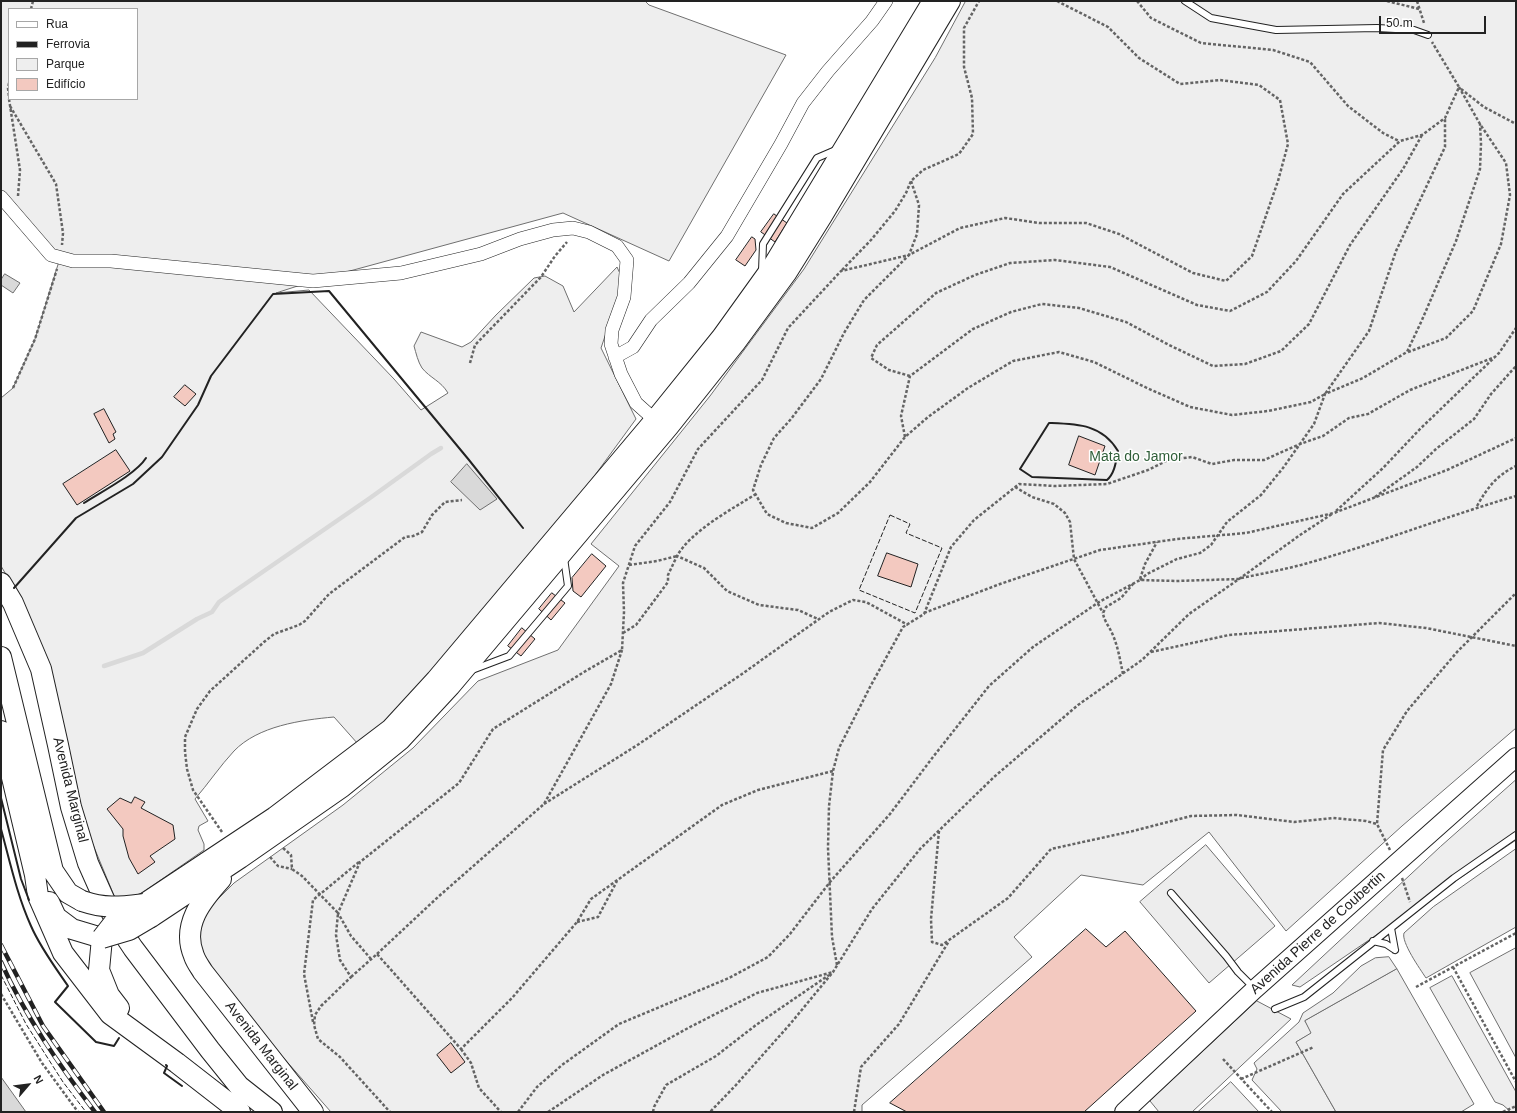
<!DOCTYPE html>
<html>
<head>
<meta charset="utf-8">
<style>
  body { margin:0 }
  #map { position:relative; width:1517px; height:1113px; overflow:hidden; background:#fff; font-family:Arial,sans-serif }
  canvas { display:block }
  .frame { position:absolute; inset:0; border:2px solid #222; pointer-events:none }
  .legend { position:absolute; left:8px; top:8px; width:130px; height:92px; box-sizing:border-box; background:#fff; border:1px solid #a7a7a7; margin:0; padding:5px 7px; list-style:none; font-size:12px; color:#222 }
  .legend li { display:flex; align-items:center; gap:8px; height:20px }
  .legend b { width:20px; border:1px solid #a7a7a7 }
  .north { position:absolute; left:8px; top:1065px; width:40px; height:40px; -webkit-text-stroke:3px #fff; paint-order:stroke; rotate:62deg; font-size:11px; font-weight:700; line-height:16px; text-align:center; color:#222 }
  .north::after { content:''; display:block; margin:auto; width:14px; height:18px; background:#222; clip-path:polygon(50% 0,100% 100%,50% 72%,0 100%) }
  .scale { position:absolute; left:1379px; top:16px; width:107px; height:18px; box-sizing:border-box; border:2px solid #222; border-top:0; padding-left:5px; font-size:12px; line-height:14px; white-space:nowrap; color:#222; -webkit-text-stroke:3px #fff; paint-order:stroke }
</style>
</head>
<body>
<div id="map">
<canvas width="1517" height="1113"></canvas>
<div class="frame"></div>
<ul class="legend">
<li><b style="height:5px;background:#fff"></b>Rua</li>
<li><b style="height:5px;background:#222"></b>Ferrovia</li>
<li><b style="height:11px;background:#eee"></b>Parque</li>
<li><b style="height:11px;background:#f3c9c0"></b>Edifício</li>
</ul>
<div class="north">N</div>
<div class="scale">50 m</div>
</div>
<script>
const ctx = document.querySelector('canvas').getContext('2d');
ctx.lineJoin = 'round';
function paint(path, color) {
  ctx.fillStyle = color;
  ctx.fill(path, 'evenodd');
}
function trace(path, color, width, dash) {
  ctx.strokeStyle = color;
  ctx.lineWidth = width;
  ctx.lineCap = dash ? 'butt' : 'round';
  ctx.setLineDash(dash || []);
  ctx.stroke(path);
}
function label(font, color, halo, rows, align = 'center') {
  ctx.font = font + ' Arial,sans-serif';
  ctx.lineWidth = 3;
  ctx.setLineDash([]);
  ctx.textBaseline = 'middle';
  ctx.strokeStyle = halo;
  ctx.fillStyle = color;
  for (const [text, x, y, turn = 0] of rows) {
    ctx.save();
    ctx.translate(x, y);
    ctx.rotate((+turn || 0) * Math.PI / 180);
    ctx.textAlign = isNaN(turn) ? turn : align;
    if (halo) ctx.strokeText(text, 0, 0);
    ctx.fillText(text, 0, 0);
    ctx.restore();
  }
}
const green = new Path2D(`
  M 1,1 L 645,1 L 649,5 L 786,55 L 669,261 L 563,213 L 313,281 L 276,293 L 309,290 L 394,379 L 421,410 L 448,393 C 441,381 430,378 422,368 C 418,362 416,353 414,346 L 421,332 L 462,347 L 471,342 L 496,315 L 534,278 L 545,276 L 563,286 L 574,312 L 617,267 L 622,278 L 618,298 L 601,348 L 636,419 L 568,512 L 403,705 L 358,744 L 334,717 C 301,720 258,726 234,751 C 220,766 208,784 195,799 L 208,821 L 199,826 L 198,830 L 204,844 L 204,850 L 142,893 L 128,898 L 115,898 L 89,835 L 14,588 L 1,566 L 1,398 L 13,388 L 35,339 L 60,258 L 1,197 ZM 9,9 L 137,9 L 137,99 L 9,99 Z
  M 966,1 L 1516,1 L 1516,728 L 1402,826 L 1286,931 L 1209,832 L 1143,885 L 1081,875 L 1014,937 L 1032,957 L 862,1105 L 862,1112 L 331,1112 L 281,1055 L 206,964 L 199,948 L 199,933 L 206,911 L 234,883 L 343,805 L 413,748 L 478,681 L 558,650 L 619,566 L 591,544 L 710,396 L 804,269 L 935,58 Z
  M 1516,780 L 1516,840 L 1300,987 L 1292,985 L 1440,847 Z
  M 1516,849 L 1516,927 L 1426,978 C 1420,969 1401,942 1404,933 L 1433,907 Z
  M 1516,948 L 1516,1058 L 1470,973 Z
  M 1389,957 L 1397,969 L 1305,1021 L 1312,1033 L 1296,1042 L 1336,1112 L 1282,1112 L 1252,1080 L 1257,1069 L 1254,1063 L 1299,1022 L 1303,1013 L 1333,993 L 1361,966 L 1375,958 Z
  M 1452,976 L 1516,1092 L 1516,1112 L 1511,1112 L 1503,1105 L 1495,1102 L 1430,988 Z
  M 1231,1082 L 1259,1112 L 1198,1112 Z`);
paint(green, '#eee');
trace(green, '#6f6f6f', 1);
const parking = new Path2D(`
  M 1206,845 L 1275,926 L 1209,983 L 1140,902 Z
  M 1397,969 L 1474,1104 L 1461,1112 L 1336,1112 L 1296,1042 L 1311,1033 L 1305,1021 Z
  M 1257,1001 L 1291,1019 L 1192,1112 L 1159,1112 L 1150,1101 Z`);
paint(parking, '#ededed');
trace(parking, '#6f6f6f', 1);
const water = new Path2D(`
  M 5,274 L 20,283 L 13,293 L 1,285 L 1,280 Z
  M 467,464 L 497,499 L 480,510 L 451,482 Z
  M 1,1077 L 26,1112 L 1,1112 Z`);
paint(water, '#d9d9d9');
trace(water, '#6f6f6f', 1);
trace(new Path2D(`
  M 104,666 L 143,653 L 197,619 L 212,612 L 219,602 L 370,498 L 431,454 L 441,448`), '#d9d9d9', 4.5);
const building = new Path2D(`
  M 774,214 L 787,223 L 775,242 L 761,232 Z
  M 752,237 L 755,239 L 756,250 L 745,266 L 736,260 Z
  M 185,385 L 196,394 L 185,406 L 174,397 Z
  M 104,409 L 116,432 L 113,434 L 115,439 L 109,443 L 94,414 Z
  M 1079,436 L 1105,446 L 1095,475 L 1069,465 Z
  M 116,450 L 130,471 L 77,505 L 63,484 Z
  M 887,553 L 918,564 L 911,587 L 878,576 Z
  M 592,554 L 606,566 L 581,597 L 573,591 L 572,578 Z
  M 552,593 L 565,603 L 551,620 L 539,609 Z
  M 522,628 L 535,639 L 521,656 L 508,646 Z
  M 135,797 L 145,802 L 141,808 L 173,825 L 175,839 L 150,856 L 155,862 L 138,874 L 129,858 L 123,836 L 123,829 L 107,809 L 120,798 L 131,803 Z
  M 1086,929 L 1106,947 L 1125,931 L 1196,1011 L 1084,1112 L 907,1112 L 890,1103 Z
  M 451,1043 L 465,1062 L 451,1073 L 437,1055 Z`);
paint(building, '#f3c9c0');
trace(building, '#222', 1);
const lane = new Path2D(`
  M 1185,1 L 1211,18 L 1276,30 L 1377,28 L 1414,30 L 1428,35
  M 762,271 L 763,244 L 817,158 L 838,149
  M 472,670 L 509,656 L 568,586 L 564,558
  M 1171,893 L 1226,956 L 1238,972 L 1254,988
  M 1391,928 L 1395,950
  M 1373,941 L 1386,944 L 1395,950
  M 1275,1009 L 1304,997 L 1454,878 L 1516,835`);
const street = new Path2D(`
  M 1,197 L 51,255 L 73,261 L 111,261 L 313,281 L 401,273 L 481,254 L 520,239 L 553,230 L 573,228 L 589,232 L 617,246 L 627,260 L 624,297 L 612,330 L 611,344 L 621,374 L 636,403 L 655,420
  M 615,357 L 633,347 L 651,320 L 689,283 L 727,236 L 781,144 L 803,103 L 828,71 L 872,21 L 886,1`);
const secondary = new Path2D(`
  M 1124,1112 L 1255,989 L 1516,757`);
const primary = new Path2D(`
  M 1,583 L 13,603 L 41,669 L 58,745 L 71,807 L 88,863 L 104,899 L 121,930 L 133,948 L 210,1050 L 239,1086 L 272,1112
  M 1,657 L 53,871 L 68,893 L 82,901
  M 1,731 L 35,875 L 38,896 L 63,953 L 110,1014 L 177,1063 L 240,1112
  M 221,879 C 202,900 181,925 194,956 C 196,962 200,967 203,972 L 313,1112
  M 49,902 L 56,917 L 72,929 L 102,938 L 99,970 L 109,995 L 119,1008
  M 144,904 L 275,817 L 391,729 L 436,680 L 655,420 L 722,337 L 773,266 L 933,1
  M 151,917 L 240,858 L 342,787 L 400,740 L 450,686 L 669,426 L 735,343 L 787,272 L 822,216 L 950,1`);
trace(lane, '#222', 8);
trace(street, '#222', 14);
trace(secondary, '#222', 20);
trace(primary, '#222', 22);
trace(new Path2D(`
  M 1057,1 L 1108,27 L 1139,58 L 1180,84 L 1220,80 L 1259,85 L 1280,100 L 1288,144 L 1278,181 L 1252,256 L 1226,281 L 1193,273 L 1119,234 L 1086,223 L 1039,223 L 1005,218 L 960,228 L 909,255 L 864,300 L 844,333 L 821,379 L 791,419 L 774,438 L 761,465 L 753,490 L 767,514 L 786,523 L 812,528 L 838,513 L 870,482 L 905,437 L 928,417 L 968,388 L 1013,361 L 1059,352 L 1094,362 L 1147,388 L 1190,407 L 1232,415 L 1268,411 L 1311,402 L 1325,394 L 1369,331 L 1396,251 L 1445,147 L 1445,118
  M 1137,1 L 1151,18 L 1201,43 L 1273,50 L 1310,62 L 1348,106 L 1383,133 L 1399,141
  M 1387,1 L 1419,9
  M 1417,1 L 1424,23
  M 31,9 L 33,1
  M 9,83 L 8,88 L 9,97
  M 1461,89 L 1484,107 L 1516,124
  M 9,99 L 20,170 L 18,196
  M 10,106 L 56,184 L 63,233 L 62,245
  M 842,270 L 871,240 L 895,211 L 906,193 L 911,181 L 923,170 L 959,154 L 973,134 L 972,98 L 964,67 L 964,28 L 979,1
  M 1408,352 L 1446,338 L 1473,311 L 1501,244 L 1510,195 L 1506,163 L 1480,124 L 1459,87
  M 470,363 L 475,345 L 541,277 L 555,256 L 567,242
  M 910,376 L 889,370 L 871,358 L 877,345 L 936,293 L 975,275 L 1010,263 L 1055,260 L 1110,267 L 1197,305 L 1230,311 L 1267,292 L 1296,261 L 1343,194 L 1400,141 L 1422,135 L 1445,118 L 1459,87 L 1432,42
  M 13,388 L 35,339 L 57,269
  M 905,437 L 901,416 L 910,376 L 973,329 L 1011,312 L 1042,304 L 1079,308 L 1126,322 L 1169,345 L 1213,366 L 1245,364 L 1281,351 L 1309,324 L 1350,245 L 1403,169 L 1422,135
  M 1015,487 L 1032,497 L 1054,504 L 1065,513 L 1070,522 L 1074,559 L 1103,613
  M 756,494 C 732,509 691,531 677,556 L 704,568 L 727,591 L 759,605 L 798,610 L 818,619
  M 1375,497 L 1417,467 L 1436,449 L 1474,419 L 1491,394 L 1516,366
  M 1477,506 C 1487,488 1497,475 1516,466
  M 1336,511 L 1383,468 L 1420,429 L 1499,353 L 1516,328
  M 629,565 L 657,561 L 677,556
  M 1241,578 C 1261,574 1281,570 1301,565 C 1373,545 1444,517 1516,496
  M 1140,579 L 1145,564 L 1157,542
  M 1239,579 L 1300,535 L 1332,514
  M 1140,580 L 1147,574 L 1177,559 L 1200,553 L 1211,545 L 1227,522 L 1261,495 L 1283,468 L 1314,424 L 1325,394 L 1363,378 L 1407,352 L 1422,320 L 1456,241 L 1480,169 L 1481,144 L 1480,124
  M 924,613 L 1000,584 L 1100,550 L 1177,539 L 1246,533 L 1334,513 L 1447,470 L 1516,438
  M 623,633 L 636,625 L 668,582 L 668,575 L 677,556
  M 1151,652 L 1229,635 L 1379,623 L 1426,628 L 1516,646
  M 1123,674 C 1120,660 1118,646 1112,633 C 1109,626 1104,621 1103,613 L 1106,607 L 1121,598 L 1133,584
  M 544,804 L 639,744 L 742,674 L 829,612 L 853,600 L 866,602 L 908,625
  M 939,831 L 931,919 L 932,942 L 942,945 L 1008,898 L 1051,849 L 1133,831 L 1191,816 L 1237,815 L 1294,822 L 1333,818 L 1366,821 L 1377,824
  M 222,832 L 193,790 L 187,769 L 185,752 L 185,737 L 197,709 L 210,691 L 264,642 L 274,634 L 299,625 L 305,621 L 329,594 L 405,537 L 413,536 L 422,532 L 432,515 L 445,502 L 462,500
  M 283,848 L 291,855 L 292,869 L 302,876 L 338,913 L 336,935 L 340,960 L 351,977 L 321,1006 L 315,1015 L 314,1025 L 318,1039 L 340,1057 L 390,1112
  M 1390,850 L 1377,824 L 1383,750 L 1407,711 L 1457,652 L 1516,593
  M 270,857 L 278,866 L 292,869
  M 1402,878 L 1410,902
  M 577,922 L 598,917 L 617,881
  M 377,954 L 438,897 L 544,804 L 611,684 L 622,650
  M 371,959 L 351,936 L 338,913 L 360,862 L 459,783 L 493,729 L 584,672 L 622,650 L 624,612 L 623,583 L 635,546 L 670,502 L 698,449 L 762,380 L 788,328 L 841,271 L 909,255 L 917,234 L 919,205 L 911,181
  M 837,965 L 832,937 L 828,848 L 829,806 L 833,771 L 839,748 L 870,687 L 903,627 L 924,614 L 951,547 L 974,520 L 1019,484 L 1055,486 L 1107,484 L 1148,470 L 1168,460 L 1192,457 L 1212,464 L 1234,460 L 1264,460 L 1300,444 L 1323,436 L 1349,418 L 1368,414 L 1410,390 L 1495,357
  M 1453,967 L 1516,1082
  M 351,977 L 377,954 L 461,1049 L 512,998 L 577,922 L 591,899 L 722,805 L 758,790 L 833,771
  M 1416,987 L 1516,933
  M 1,994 L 42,1063 L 78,1112
  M 313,1022 L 304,974 L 313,900 L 359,862
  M 461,1049 L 471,1063 L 479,1088 L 501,1112
  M 1223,1059 L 1272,1112
  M 1241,1079 L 1314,1047
  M 518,1112 L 537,1087 L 562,1065 L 619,1024 L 729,978 L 768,957 L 790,934 L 830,882 L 890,814 L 933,757 L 989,686 L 1033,647 L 1099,602 L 1140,580 L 1176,581 L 1239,579 L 1189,614 L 1142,660 L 1078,705 L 994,777 L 920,849 L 872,909 L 833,972 L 791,1023 L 736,1085 L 710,1112
  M 548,1112 L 603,1075 L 690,1027 L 757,993 L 833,972
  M 653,1112 L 654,1107 L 666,1085 L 716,1056 L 756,1025 L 829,975
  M 854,1112 L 861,1067 L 899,1024 L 949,941
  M 1503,1112 L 1516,1106`), '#646464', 2.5, [3, 2]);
trace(lane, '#fff', 6);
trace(street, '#fff', 13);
trace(secondary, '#fff', 18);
trace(primary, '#fff', 20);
const rail = new Path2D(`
  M 1,945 L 43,1026 L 104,1112
  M 1,962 C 25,1016 59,1065 95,1112`);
trace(rail, '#222', 4.5);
trace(rail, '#fff', 3, [9]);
const primaryBridge = new Path2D(`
  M 82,901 C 106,909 119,907 144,904
  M 102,938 L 120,915 L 137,907
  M 102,938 L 129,930 L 151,917`);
trace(primaryBridge, '#222', 22, []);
trace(primaryBridge, '#fff', 20);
trace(new Path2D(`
  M 890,515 L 910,524 L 906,533 L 942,548 L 915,613 L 859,590 Z
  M 1,975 L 26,1024 L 63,1082 L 86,1112`), '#222', 1, [5, 2]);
trace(new Path2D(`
  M 1049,423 C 1077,424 1102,424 1118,451 C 1116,461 1115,473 1107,480 L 1032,477 L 1020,469 Z
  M 84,503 C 101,492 136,474 146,458
  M 14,588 L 76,518 L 133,484 L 162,457 L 198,405 L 211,376 L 273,294 L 329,291 L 469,460 L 523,528
  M 1,798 L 21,879 L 29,900
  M 1,829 C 10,862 17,895 31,926 C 40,947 55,967 68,986 L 55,1002 L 96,1042 L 114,1046 L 119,1038
  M 166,1065 L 167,1066 L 164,1073 L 182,1086`), '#222', 2);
label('14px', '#2f5e38', '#fff', [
  ["Mata do Jamor",1136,457]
]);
label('14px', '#222', '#fff', [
  ["Avenida Marginal",70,790,76],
  ["Avenida Pierre de Coubertin",1318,933,-42],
  ["Avenida Marginal",261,1046,52]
]);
</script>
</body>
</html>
